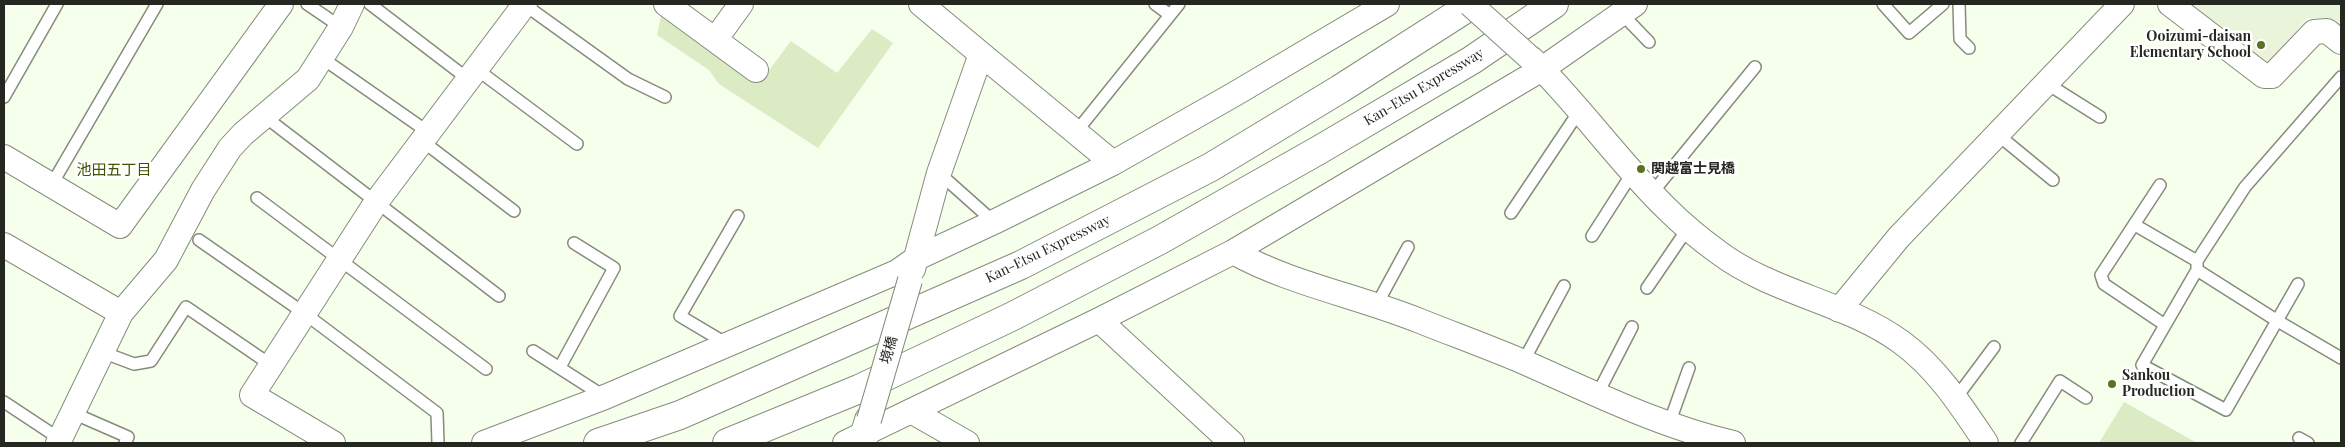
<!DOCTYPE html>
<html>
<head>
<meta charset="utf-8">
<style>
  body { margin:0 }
  #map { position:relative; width:2345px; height:447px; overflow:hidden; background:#f6feec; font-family:"Playfair Display",serif }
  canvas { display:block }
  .frame { position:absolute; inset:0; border:5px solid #252821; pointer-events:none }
</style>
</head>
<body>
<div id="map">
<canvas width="2345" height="447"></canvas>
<div class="frame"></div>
</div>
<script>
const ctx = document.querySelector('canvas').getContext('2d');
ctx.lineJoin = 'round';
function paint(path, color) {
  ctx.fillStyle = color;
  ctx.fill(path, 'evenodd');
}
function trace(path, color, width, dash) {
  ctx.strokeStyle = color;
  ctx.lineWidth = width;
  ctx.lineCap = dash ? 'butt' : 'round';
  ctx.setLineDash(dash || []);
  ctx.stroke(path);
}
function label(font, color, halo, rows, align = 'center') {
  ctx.font = font + ' "Playfair Display","Noto Sans JP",serif';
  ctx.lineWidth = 5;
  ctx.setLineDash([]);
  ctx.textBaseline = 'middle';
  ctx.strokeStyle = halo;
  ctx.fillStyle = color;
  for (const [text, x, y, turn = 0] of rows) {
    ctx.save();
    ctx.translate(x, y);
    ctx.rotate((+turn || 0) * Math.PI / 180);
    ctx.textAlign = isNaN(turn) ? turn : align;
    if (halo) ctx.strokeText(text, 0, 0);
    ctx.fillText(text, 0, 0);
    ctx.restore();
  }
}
paint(new Path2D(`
  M 2185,4 L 2341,4 L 2341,30 L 2327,18 L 2307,18 L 2270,62 L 2257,61 Z`), '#eaf4db');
paint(new Path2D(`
  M 661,16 L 761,81 L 791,41 L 837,73 L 872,29 L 893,43 L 818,148 L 719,84 L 709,70 L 657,35 Z
  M 2124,402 L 2197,443 L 2099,443 Z`), '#dbebc3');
const service = new Path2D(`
  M 307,4 L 332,21
  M 370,4 L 468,79
  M 1155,4 L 1170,15
  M 1883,4 L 1909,33 L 1943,4
  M 1959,4 L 1960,39 L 1969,48
  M 525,5 L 628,79 L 665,97
  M 1622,14 L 1649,42
  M 322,58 L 428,132
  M 475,68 L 577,144
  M 2341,77 L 2245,187 L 2197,261 L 2197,270 L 2276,320 L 2341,358
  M 2046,83 L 2100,117
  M 4,97 L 57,4
  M 264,116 L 499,296
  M 1076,132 L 1179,4
  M 1997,134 L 2053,180
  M 421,140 L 514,211
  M 939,173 L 994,222
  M 52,184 L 157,4
  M 2160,185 L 2101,275 L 2104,284 L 2165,325
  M 1652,193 L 1755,67
  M 257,198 L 486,369
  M 1511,213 L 1580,110
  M 2135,225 L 2197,261
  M 1592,236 L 1633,172
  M 199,240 L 304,313 L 437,413 L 438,443
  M 2197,270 L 2142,365 L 2226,410 L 2298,284
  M 1647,288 L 1688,228
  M 1376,306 L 1408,247
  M 727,344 L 680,316 L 738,216
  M 533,351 L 605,397
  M 102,352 L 134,364 L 151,361 L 186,307 L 271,365
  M 1523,362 L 1564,286
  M 560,367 L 614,268 L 574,243
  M 1597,395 L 1632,327
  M 1956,398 L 1994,347
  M 4,402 L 60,439
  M 73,413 L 128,437 L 125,443
  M 1669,424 L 1689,368
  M 2299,438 L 2308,443
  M 2021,443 L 2060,381 L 2086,398`);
const minor = new Path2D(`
  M 666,4 L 756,70
  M 2170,4 L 2264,76 L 2272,76 L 2314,32 L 2327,31 L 2341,42
  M 715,40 L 741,4
  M 981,54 L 1113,163
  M 1532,59 C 1580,106 1618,161 1666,208 C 1682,224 1700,239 1718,252 C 1772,293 1846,302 1901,342 C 1937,368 1962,407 1986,443
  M 4,157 L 120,226 L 281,4
  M 4,245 L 121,313
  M 1233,252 C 1291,284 1358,296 1420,321 C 1455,335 1491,348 1526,363 C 1594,393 1660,426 1733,443
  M 913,269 L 939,173 L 981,54 L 921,4
  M 1839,310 L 1899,237 L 2122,4
  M 1099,320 L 1232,443
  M 911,411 L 967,443
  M 58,443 L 121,313 L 166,260 L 203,190 L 230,148 L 243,134 L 308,79 L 341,27 L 352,4
  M 333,443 L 252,395 L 377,201 L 525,4
  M 484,443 L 605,397 L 897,272 L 917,258 L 994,222 L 1113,163 L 1233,95 L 1387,4
  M 845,443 L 1099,320 L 1233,252 L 1542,69 L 1635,4`);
const tertiary = new Path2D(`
  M 862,443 L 869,420`);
const motorway = new Path2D(`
  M 598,443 L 680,415 L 1021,265 L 1211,167 L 1340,89 L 1473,4
  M 727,443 L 859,389 L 1011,317 L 1160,240 L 1319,150 L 1472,60 L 1554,4`);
trace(service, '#868c7c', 14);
trace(minor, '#868c7c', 26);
trace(tertiary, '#868c7c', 30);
trace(motorway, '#868c7c', 30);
trace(service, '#fff', 11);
trace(minor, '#fff', 24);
trace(tertiary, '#fff', 28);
trace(motorway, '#fff', 28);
const minorBridge = new Path2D(`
  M 1470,4 L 1530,58
  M 869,420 L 910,280`);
trace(minorBridge, '#868c7c', 26, []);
trace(minorBridge, '#fff', 24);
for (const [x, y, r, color] of [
  [2261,45,5,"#5a7223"],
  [1641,169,5,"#5a7223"],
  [2112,384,5,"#5a7223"]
]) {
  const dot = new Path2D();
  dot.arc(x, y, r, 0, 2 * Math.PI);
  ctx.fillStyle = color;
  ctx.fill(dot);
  trace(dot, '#fff', 2);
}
label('bold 14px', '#252821', '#fff', [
  ["Ooizumi-daisan",2251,37,"right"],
  ["Elementary School",2251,53,"right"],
  ["関越富士見橋",1651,169],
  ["Sankou",2122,376],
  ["Production",2122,392]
], 'left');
label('14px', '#252821', '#fff', [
  ["Kan-Etsu Expressway",1424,87,-31],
  ["Kan-Etsu Expressway",1048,249,-26],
  ["境橋",889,350,-74]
]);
label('15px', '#405406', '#fff', [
  ["池田五丁目",114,170]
]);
</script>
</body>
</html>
